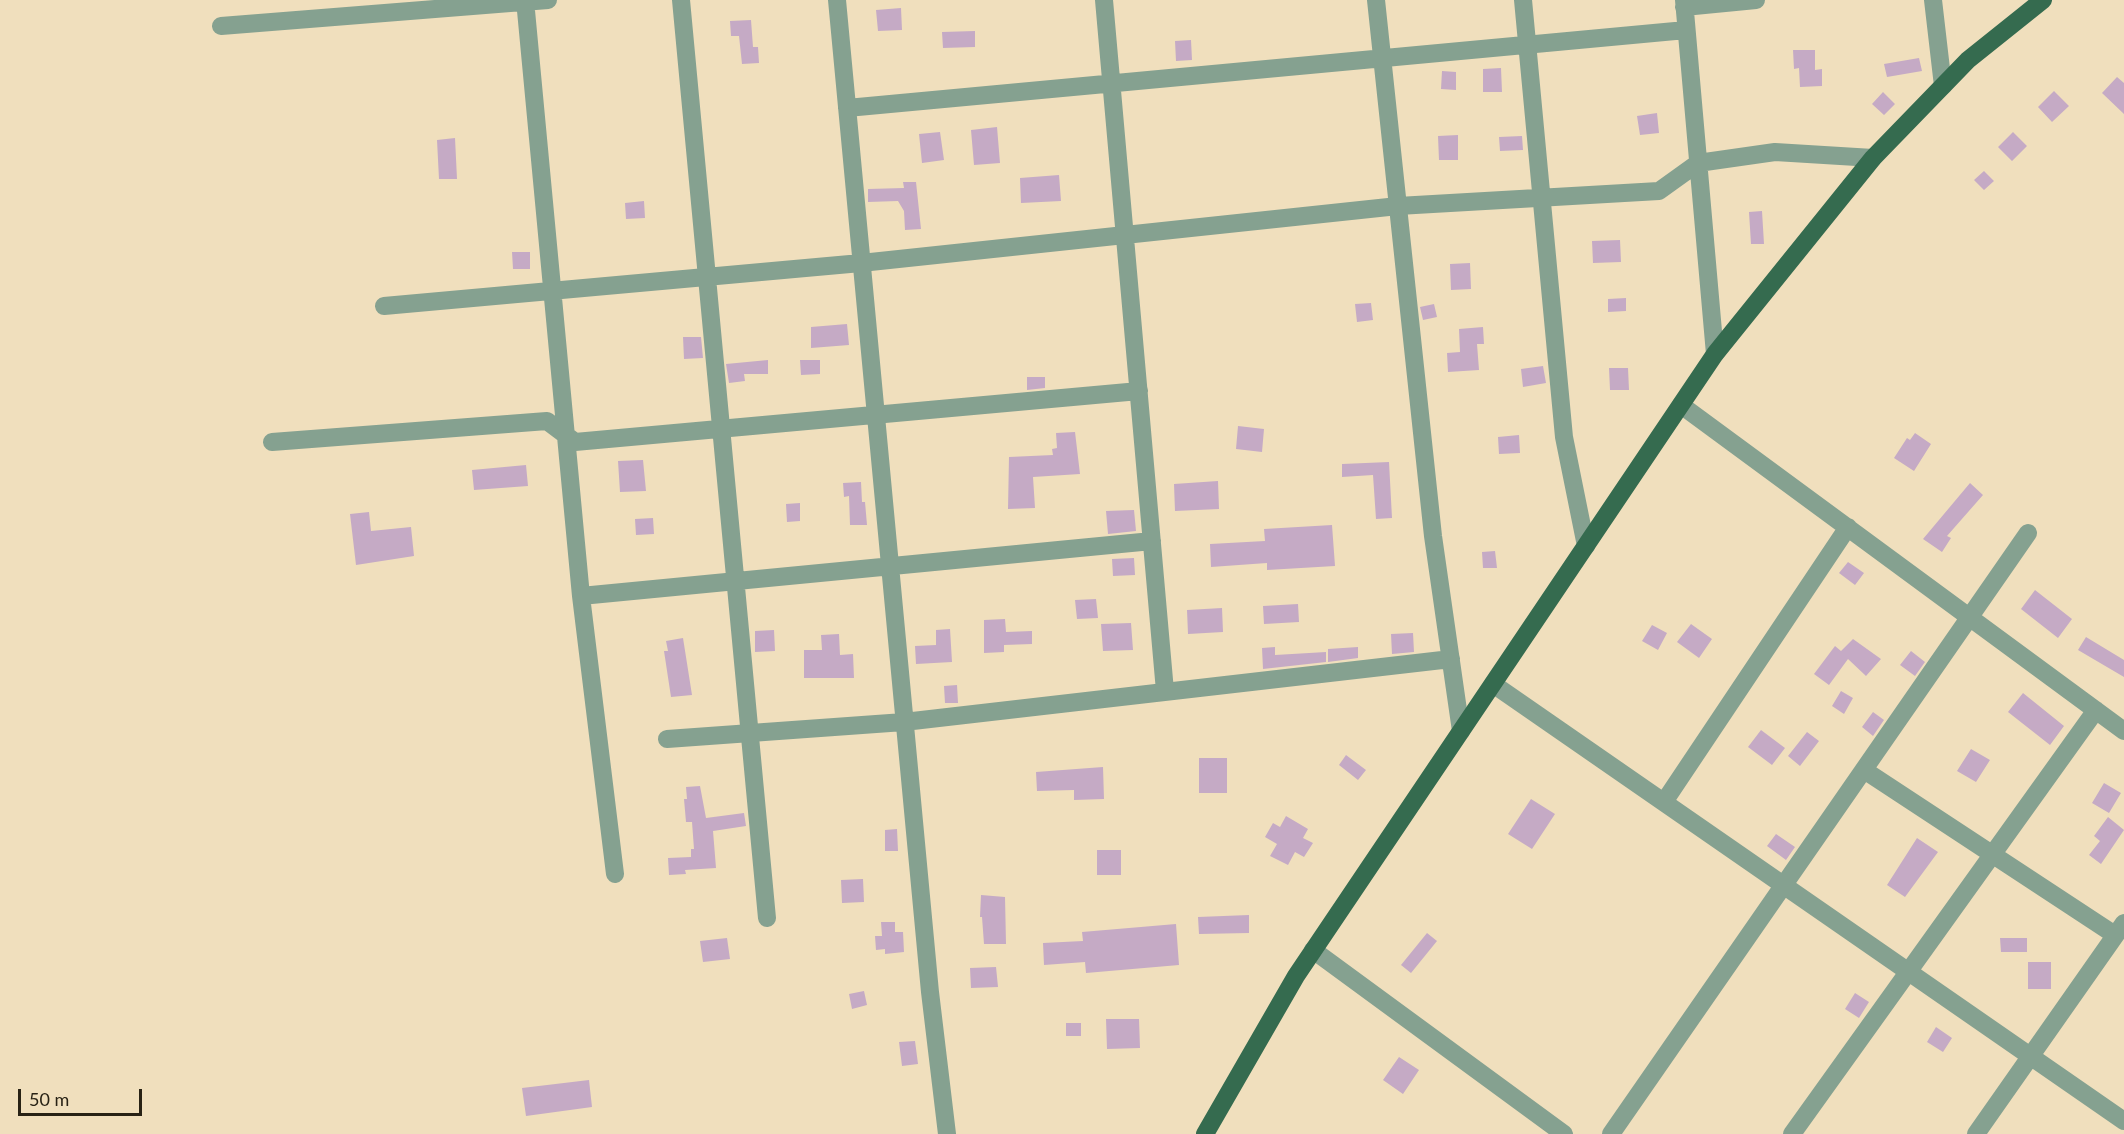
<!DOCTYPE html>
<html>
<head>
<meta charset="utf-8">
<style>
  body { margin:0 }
  #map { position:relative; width:2124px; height:1134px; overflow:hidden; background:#f0dfbd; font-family:Lato,sans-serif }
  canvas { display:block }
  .scale { position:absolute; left:18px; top:1089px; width:124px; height:27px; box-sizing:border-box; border:3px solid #282215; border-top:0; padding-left:8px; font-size:18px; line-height:21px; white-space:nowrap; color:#282215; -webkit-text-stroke:4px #f0dfbd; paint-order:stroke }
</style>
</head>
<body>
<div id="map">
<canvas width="2124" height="1134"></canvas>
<div class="scale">50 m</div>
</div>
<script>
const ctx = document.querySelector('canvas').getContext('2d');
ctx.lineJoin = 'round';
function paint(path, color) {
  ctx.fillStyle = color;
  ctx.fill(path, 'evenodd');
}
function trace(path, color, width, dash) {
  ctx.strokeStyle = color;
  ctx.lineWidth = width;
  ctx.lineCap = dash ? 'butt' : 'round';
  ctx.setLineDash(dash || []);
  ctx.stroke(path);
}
paint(new Path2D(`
  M 901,8 L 902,30 L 878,31 L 876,10 Z
  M 751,20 L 753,47 L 758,47 L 759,63 L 742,64 L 739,36 L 731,36 L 730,21 Z
  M 975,31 L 975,47 L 943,48 L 942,32 Z
  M 1191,40 L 1192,60 L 1176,61 L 1175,41 Z
  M 1793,50 L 1815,50 L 1815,70 L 1822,69 L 1822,86 L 1800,87 L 1799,68 L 1794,69 Z
  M 1919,58 L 1922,71 L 1887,77 L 1884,64 Z
  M 1501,68 L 1502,92 L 1483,92 L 1483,69 Z
  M 1442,71 L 1456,72 L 1456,90 L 1441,89 Z
  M 2117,77 L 2124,83 L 2124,114 L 2102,93 Z
  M 2054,91 L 2069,106 L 2052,122 L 2038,107 Z
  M 1883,92 L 1895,104 L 1884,115 L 1872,104 Z
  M 1657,113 L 1659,133 L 1640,135 L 1637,116 Z
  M 997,127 L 1000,163 L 974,165 L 971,130 Z
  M 940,132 L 944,160 L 922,163 L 919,134 Z
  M 2013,132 L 2027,146 L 2012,161 L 1998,147 Z
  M 1458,135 L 1458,160 L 1439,160 L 1438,136 Z
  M 1522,136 L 1523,150 L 1500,151 L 1499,137 Z
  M 455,138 L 457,179 L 439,179 L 437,140 Z
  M 1984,171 L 1994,181 L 1984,190 L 1974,180 Z
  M 1059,175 L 1061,201 L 1021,203 L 1020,178 Z
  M 903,182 L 916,182 L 921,229 L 905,230 L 904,211 L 898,201 L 868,202 L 868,189 L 904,188 Z
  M 644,201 L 645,218 L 626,219 L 625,203 Z
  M 1762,211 L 1764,244 L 1751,244 L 1749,212 Z
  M 1620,240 L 1621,262 L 1593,263 L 1592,241 Z
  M 512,252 L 530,252 L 530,269 L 513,269 Z
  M 1470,263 L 1471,289 L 1451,290 L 1450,264 Z
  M 1626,298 L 1626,311 L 1608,312 L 1608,299 Z
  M 1371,303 L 1373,320 L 1357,322 L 1355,304 Z
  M 1434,304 L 1437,317 L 1423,320 L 1420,307 Z
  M 847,324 L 849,345 L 811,348 L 811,327 Z
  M 1483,327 L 1484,344 L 1477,344 L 1479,370 L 1448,372 L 1447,353 L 1460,352 L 1459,329 Z
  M 683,337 L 701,337 L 703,358 L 684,359 Z
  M 768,360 L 768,374 L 744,374 L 745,381 L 729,383 L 726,364 Z
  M 800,360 L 820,360 L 820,374 L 801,375 Z
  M 1543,366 L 1546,383 L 1523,387 L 1521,369 Z
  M 1609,368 L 1628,368 L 1629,390 L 1610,390 Z
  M 1027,377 L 1045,377 L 1045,388 L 1027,390 Z
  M 1238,426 L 1264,429 L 1262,452 L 1236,449 Z
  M 1075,432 L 1080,474 L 1033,477 L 1035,508 L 1008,509 L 1009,457 L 1053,455 L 1052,449 L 1057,448 L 1056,433 Z
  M 1915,433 L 1931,444 L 1914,471 L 1894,458 L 1907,438 L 1910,440 Z
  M 1519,435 L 1520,453 L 1499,454 L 1498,437 Z
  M 643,460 L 646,491 L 620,492 L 618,461 Z
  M 1389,462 L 1392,518 L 1376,519 L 1373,475 L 1342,477 L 1342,464 Z
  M 526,465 L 528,486 L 474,490 L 472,470 Z
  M 1218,481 L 1219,509 L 1175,511 L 1174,484 Z
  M 861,482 L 862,502 L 865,502 L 867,525 L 850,525 L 849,496 L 844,497 L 843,483 Z
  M 1970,483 L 1983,495 L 1947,536 L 1951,538 L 1942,552 L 1923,539 Z
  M 800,503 L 800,521 L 787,522 L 786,504 Z
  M 1134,510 L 1136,531 L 1108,534 L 1106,511 Z
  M 369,512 L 371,531 L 411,527 L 414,556 L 356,565 L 350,514 Z
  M 653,518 L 654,534 L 636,535 L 635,519 Z
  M 1332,525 L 1335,566 L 1267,570 L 1267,563 L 1211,567 L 1210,544 L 1265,541 L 1264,529 Z
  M 1495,551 L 1497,568 L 1483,568 L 1482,552 Z
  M 1134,558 L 1135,575 L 1113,576 L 1112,559 Z
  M 1848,562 L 1864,573 L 1855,585 L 1839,573 Z
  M 2035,590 L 2072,619 L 2058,638 L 2021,609 Z
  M 1096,599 L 1098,618 L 1077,619 L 1075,600 Z
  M 1298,604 L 1299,622 L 1264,624 L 1263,606 Z
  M 1222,608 L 1223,632 L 1188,634 L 1187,610 Z
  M 1005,619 L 1006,632 L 1032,631 L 1032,644 L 1004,645 L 1004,652 L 984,653 L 984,620 Z
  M 1131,623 L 1133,650 L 1103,651 L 1101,624 Z
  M 1691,624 L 1712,639 L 1699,658 L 1677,642 Z
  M 1652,625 L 1667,633 L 1658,650 L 1642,641 Z
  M 950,629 L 952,662 L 916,664 L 915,646 L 936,645 L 936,630 Z
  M 774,630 L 775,651 L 755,652 L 755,631 Z
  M 1413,633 L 1414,652 L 1392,654 L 1391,634 Z
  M 839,634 L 840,655 L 853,654 L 854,678 L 804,678 L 804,650 L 822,650 L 821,635 Z
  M 2086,637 L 2124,660 L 2124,677 L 2078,650 Z
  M 683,638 L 692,695 L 671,697 L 664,651 L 668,651 L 666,641 Z
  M 1853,639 L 1881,659 L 1866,676 L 1848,659 L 1829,685 L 1814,674 L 1835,646 L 1841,651 Z
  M 1275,647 L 1275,655 L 1326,652 L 1326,662 L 1263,669 L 1262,648 Z
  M 1358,647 L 1358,658 L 1328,662 L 1328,649 Z
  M 1911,651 L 1925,662 L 1915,676 L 1900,665 Z
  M 957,685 L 958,703 L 945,703 L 944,686 Z
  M 1841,691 L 1853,698 L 1844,714 L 1832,706 Z
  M 2023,693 L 2064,726 L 2050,745 L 2008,712 Z
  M 1873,712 L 1884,720 L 1873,736 L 1862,727 Z
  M 1761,730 L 1785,748 L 1772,765 L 1748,747 Z
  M 1807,732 L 1819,741 L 1800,766 L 1788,756 Z
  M 1971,749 L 1990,760 L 1976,782 L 1957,771 Z
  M 1346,755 L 1366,770 L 1358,780 L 1339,765 Z
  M 1199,758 L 1227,758 L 1227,793 L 1199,793 Z
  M 1103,767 L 1104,799 L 1074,800 L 1074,790 L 1037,791 L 1036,772 Z
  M 2104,783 L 2121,793 L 2109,813 L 2092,803 Z
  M 700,786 L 706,818 L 744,813 L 746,826 L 713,831 L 716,868 L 685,870 L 686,874 L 669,875 L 668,858 L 691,857 L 691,849 L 694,849 L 692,822 L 686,822 L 684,799 L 687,799 L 686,787 Z
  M 1531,799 L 1555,814 L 1532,849 L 1508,834 Z
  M 1286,816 L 1308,829 L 1303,838 L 1313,843 L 1304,857 L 1295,852 L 1288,865 L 1270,856 L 1277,844 L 1265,837 L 1273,823 L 1280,827 Z
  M 2108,817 L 2124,830 L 2101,864 L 2089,855 L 2100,841 L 2094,836 Z
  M 897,829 L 898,851 L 885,851 L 885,830 Z
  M 1776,834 L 1795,847 L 1786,860 L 1767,846 Z
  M 1917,838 L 1938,852 L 1905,897 L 1887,885 Z
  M 1097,850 L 1121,850 L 1121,875 L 1097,875 Z
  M 863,879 L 864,902 L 842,903 L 841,880 Z
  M 981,895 L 1005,897 L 1006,944 L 984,944 L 982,917 L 980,917 Z
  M 1249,915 L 1249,933 L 1199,934 L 1198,917 Z
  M 881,922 L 895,922 L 895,932 L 903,932 L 904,952 L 885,954 L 885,949 L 876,950 L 875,936 L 882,936 Z
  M 1176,924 L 1179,965 L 1086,973 L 1085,962 L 1044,965 L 1043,943 L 1083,941 L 1082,932 Z
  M 1427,933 L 1437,941 L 1411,973 L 1401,965 Z
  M 727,938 L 730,959 L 703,962 L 700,941 Z
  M 2000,938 L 2027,938 L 2027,952 L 2001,952 Z
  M 2028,962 L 2051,962 L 2051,989 L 2028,989 Z
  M 996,967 L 998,987 L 971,988 L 970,968 Z
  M 864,991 L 867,1005 L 852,1009 L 849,994 Z
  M 1855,993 L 1869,1002 L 1859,1018 L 1845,1009 Z
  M 1106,1019 L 1139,1019 L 1140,1048 L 1107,1049 Z
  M 1066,1023 L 1081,1023 L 1081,1036 L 1066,1036 Z
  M 1936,1027 L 1952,1038 L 1943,1052 L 1927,1042 Z
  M 915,1041 L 918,1064 L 902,1066 L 899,1042 Z
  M 1399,1057 L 1419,1070 L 1403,1094 L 1383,1080 Z
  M 589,1080 L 592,1107 L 526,1116 L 522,1088 Z`), '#c5aac5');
trace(new Path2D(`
  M 525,0 L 581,596 L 615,874
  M 681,0 L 767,918
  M 837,0 L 930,992 L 947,1134
  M 1104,0 L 1165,691
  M 1376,0 L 1433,536 L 1461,731
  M 1523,0 L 1564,437 L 1586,546
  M 1684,0 L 1715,354
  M 1933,0 L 1943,86
  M 1684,7 L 1756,0
  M 221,26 L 548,0
  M 847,108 L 1686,30
  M 384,306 L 861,263 L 1398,206 L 1659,191 L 1698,163 L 1775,152 L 1873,158
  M 1681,405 L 2124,731
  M 272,442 L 547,421 L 575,442 L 1139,391
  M 581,596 L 1152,541
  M 1493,684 L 2124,1121
  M 667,739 L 904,722 L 1451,659
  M 1864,770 L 2115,935
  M 1664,802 L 1848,527
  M 1313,950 L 1564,1134
  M 1611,1134 L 2028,533
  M 1792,1134 L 2096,710
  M 1976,1134 L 2124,923`), '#85a190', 18);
trace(new Path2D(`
  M 1205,1134 L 1296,976 L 1715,354 L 1873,158 L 1968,60 L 2043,0`), '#356b4f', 18);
</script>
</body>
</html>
